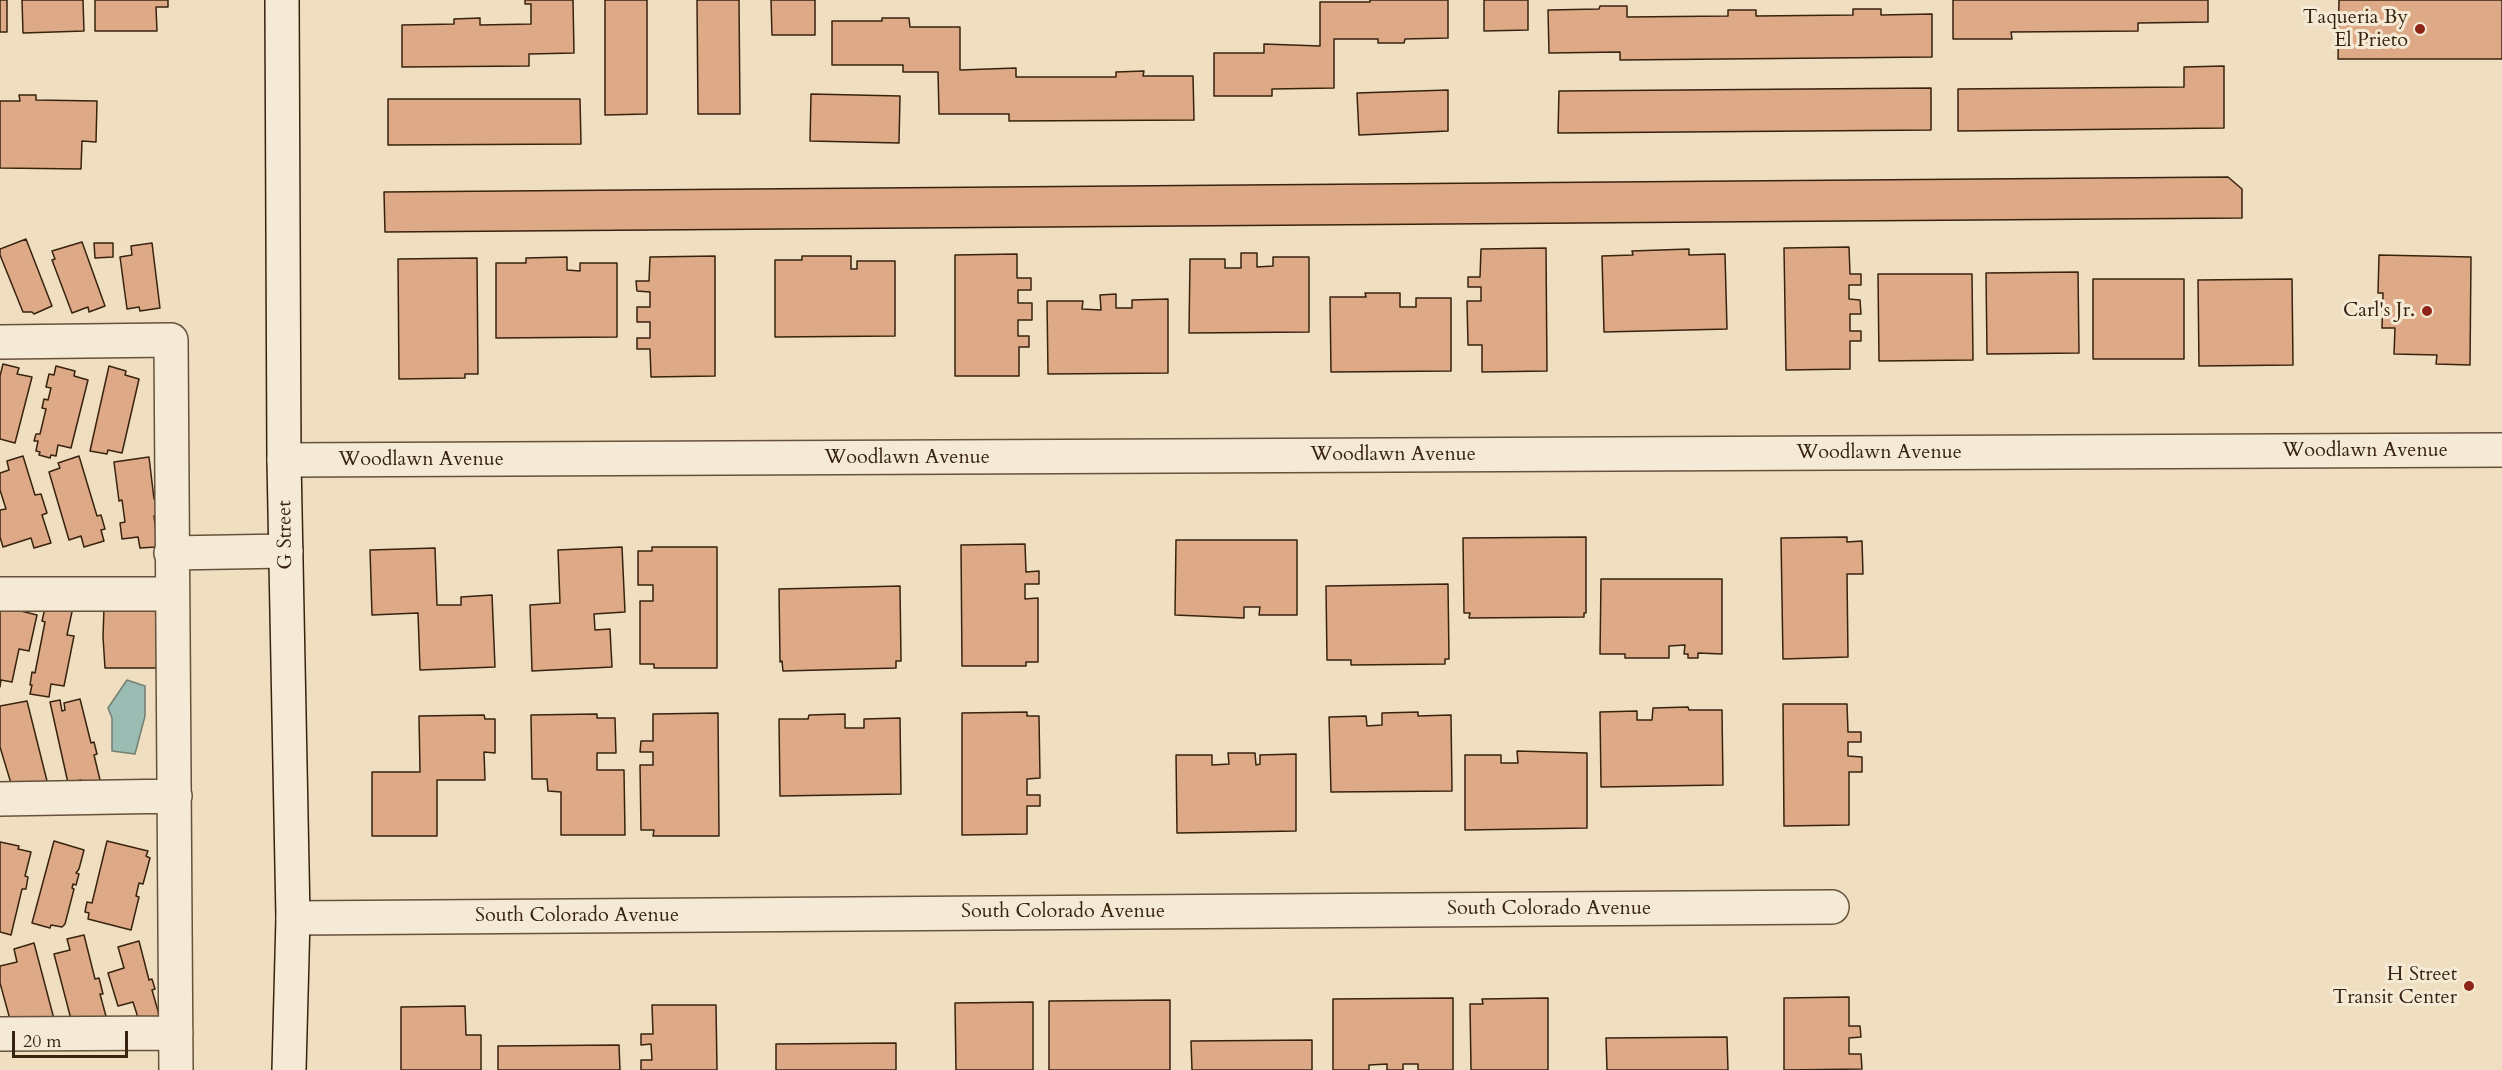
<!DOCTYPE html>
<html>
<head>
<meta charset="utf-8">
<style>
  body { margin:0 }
  #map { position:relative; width:2502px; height:1070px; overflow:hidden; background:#efdebf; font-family:Cardo,serif }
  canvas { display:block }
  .scale { position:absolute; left:12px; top:1031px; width:116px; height:27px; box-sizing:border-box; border:3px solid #38230f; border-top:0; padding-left:8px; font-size:18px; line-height:21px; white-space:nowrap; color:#38230f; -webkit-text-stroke:4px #f5ead5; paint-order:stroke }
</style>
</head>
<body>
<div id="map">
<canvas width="2502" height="1070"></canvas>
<div class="scale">20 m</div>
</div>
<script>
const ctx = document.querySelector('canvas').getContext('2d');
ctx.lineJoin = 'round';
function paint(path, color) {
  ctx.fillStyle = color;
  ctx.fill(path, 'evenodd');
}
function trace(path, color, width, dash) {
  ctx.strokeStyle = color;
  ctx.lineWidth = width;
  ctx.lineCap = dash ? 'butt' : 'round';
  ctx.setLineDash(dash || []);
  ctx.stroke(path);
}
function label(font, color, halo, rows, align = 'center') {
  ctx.font = font + ' Cardo,serif';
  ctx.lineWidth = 6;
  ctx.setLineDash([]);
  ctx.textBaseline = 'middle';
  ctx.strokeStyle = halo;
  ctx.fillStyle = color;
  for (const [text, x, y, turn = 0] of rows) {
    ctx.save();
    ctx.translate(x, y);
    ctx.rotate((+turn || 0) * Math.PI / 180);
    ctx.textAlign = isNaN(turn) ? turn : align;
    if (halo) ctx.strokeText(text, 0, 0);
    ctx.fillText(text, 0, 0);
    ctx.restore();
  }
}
const water = new Path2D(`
  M 127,680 L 145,686 L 145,716 L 135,754 L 112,751 L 112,718 L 108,708 Z`);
paint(water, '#9abcb2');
trace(water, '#737f71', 1.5);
const building = new Path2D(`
  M 0,0 L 7,0 L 7,32 L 0,32 Z
  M 22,0 L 83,0 L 84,31 L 23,33 Z
  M 95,0 L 168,0 L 168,7 L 156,7 L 157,31 L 95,31 Z
  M 525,0 L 573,0 L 574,53 L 529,54 L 529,66 L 402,67 L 402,25 L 454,24 L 454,19 L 480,18 L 480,25 L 531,24 L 531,4 L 525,4 Z
  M 605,0 L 647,0 L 647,114 L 605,115 Z
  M 697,0 L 739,0 L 740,114 L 698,114 Z
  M 771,0 L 815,0 L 815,35 L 772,35 Z
  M 1370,0 L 1448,0 L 1448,38 L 1405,39 L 1404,43 L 1378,43 L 1378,39 L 1334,39 L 1334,88 L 1272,89 L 1272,96 L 1214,96 L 1214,53 L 1264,53 L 1264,44 L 1320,46 L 1320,2 L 1370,2 Z
  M 1484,0 L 1528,0 L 1528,30 L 1484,31 Z
  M 1953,0 L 2208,0 L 2208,22 L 2138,23 L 2138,31 L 2011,32 L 2012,39 L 1953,39 Z
  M 2339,0 L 2502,0 L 2502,59 L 2338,59 Z
  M 1600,6 L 1627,6 L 1627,17 L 1728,16 L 1728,10 L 1756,10 L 1756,16 L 1853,15 L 1853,9 L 1881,9 L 1881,15 L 1932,14 L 1932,57 L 1620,60 L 1620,52 L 1549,53 L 1548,10 L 1599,9 Z
  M 882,18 L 909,18 L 910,27 L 960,27 L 960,70 L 1016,68 L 1016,77 L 1116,77 L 1116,72 L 1144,71 L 1143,76 L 1193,76 L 1194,120 L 1009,121 L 1009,114 L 939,114 L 938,72 L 903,72 L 903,65 L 832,65 L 832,21 L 882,21 Z
  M 2224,66 L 2224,128 L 1958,131 L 1958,89 L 2184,87 L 2184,67 Z
  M 1931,88 L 1931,130 L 1558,133 L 1559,91 Z
  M 1448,90 L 1448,131 L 1359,135 L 1357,93 Z
  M 811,94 L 900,96 L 899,143 L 810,141 Z
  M 19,95 L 36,95 L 36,100 L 97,101 L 96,142 L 82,141 L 81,169 L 0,168 L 0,101 L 20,101 Z
  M 388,99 L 580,99 L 581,144 L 388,145 Z
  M 2228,177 L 2242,189 L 2242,218 L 385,232 L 384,192 Z
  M 26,239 L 52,306 L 34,314 L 32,312 L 23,312 L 0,255 L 0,249 Z
  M 82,242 L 105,306 L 89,312 L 88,307 L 72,313 L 52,260 L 55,259 L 52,251 Z
  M 94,243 L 113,243 L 113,257 L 95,258 Z
  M 152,243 L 160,308 L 140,311 L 139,307 L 127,309 L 120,257 L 132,255 L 131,246 Z
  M 1849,247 L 1850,274 L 1861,274 L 1861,285 L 1849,285 L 1849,299 L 1860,300 L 1861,314 L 1850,314 L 1850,331 L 1861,331 L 1861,341 L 1850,341 L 1850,369 L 1786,370 L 1784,248 Z
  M 1546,248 L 1547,371 L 1482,372 L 1482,345 L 1468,345 L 1467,301 L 1481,301 L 1481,287 L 1468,287 L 1468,277 L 1480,277 L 1481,249 Z
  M 1689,249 L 1689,255 L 1725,254 L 1727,329 L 1604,332 L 1602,256 L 1633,255 L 1632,251 Z
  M 1241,253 L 1257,253 L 1257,267 L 1273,266 L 1273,257 L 1309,257 L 1309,332 L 1189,333 L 1190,259 L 1225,259 L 1225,268 L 1241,268 Z
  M 1017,254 L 1017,278 L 1031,278 L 1031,290 L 1018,290 L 1018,303 L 1032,303 L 1032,320 L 1018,320 L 1018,336 L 1029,336 L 1029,347 L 1019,347 L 1019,376 L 955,376 L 955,255 Z
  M 2379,255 L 2471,257 L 2470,365 L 2436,364 L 2437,355 L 2394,354 L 2395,328 L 2382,328 L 2383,293 L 2378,293 Z
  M 715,256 L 715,376 L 651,377 L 650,349 L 637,349 L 637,338 L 650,338 L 650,322 L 637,322 L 637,307 L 650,307 L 650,292 L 637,291 L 636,281 L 649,281 L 650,257 Z
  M 802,256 L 851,256 L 851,269 L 857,269 L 857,261 L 895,261 L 895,336 L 775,337 L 775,260 L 802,260 Z
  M 567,257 L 567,270 L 580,271 L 580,263 L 617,263 L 617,337 L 496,338 L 496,263 L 526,263 L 526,258 Z
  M 477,258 L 478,374 L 465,374 L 465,378 L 399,379 L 398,259 Z
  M 2078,272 L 2079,353 L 1987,354 L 1986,273 Z
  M 1878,274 L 1972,274 L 1973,360 L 1879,361 Z
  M 2093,279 L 2184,279 L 2184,359 L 2093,359 Z
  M 2292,279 L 2293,365 L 2199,366 L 2198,280 Z
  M 1365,293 L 1400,293 L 1400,307 L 1416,307 L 1416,298 L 1451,298 L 1451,371 L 1331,372 L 1330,297 L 1366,297 Z
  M 1116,294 L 1116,308 L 1132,308 L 1132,300 L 1168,299 L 1168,373 L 1048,374 L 1047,301 L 1083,301 L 1082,309 L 1101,310 L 1100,295 Z
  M 3,364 L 19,368 L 17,374 L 32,377 L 15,443 L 0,439 L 0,376 Z
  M 56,366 L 75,371 L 74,376 L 88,380 L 71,448 L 58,445 L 56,456 L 51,455 L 50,458 L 39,455 L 40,452 L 36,451 L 38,441 L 34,441 L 36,434 L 40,434 L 46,409 L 42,408 L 44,399 L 48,400 L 51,388 L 46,387 L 49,374 L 54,375 Z
  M 109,366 L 126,371 L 125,375 L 139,379 L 122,453 L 108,450 L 107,454 L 90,451 Z
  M 23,456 L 35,495 L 41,494 L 47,513 L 42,515 L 51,543 L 34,548 L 31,538 L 3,547 L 0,537 L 0,510 L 6,509 L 0,490 L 0,473 L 9,470 L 7,461 Z
  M 79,456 L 97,516 L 101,515 L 105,529 L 101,530 L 104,541 L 84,547 L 81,536 L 69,540 L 49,472 L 60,468 L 58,463 Z
  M 149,457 L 154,499 L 157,499 L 159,515 L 154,516 L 157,542 L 156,547 L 140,548 L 138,537 L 122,539 L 120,523 L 125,522 L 122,500 L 119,501 L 114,462 Z
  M 1586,537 L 1586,613 L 1584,613 L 1584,617 L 1469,618 L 1470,613 L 1464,613 L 1463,538 Z
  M 1847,537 L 1847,542 L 1862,541 L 1863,574 L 1847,574 L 1848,657 L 1783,659 L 1781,538 Z
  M 1176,540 L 1297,540 L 1297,615 L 1259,615 L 1260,607 L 1244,607 L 1244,618 L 1175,615 Z
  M 1025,544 L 1026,572 L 1039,571 L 1039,584 L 1025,584 L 1025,599 L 1038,598 L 1038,662 L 1026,662 L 1026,666 L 962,666 L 961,545 Z
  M 622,547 L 625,612 L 594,614 L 595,630 L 610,629 L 612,667 L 532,671 L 530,605 L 560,603 L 558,550 Z
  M 652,547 L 717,547 L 717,668 L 654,668 L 654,664 L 640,664 L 640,601 L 653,601 L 653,585 L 638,585 L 638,551 L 652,551 Z
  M 435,548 L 437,605 L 461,605 L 461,597 L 492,595 L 495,667 L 420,670 L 418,613 L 372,615 L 370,550 Z
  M 1601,579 L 1722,579 L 1722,654 L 1698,653 L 1698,658 L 1688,658 L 1688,654 L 1684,654 L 1685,645 L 1669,646 L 1669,658 L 1625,658 L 1625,654 L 1600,654 Z
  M 1448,584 L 1449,659 L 1445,659 L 1445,664 L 1351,665 L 1351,660 L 1327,660 L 1326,586 Z
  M 900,586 L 901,661 L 896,661 L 896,668 L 783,671 L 782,661 L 780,662 L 779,589 Z
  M 0,601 L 17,610 L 37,615 L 29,651 L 19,649 L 12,682 L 1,680 L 0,687 Z
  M 73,607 L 67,635 L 74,636 L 64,686 L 51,684 L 49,697 L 30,694 L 32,685 L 30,685 L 32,672 L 35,673 L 45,622 L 42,621 L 45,608 Z
  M 104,607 L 165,607 L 166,668 L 105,668 L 103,637 Z
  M 80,699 L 91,743 L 94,742 L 97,754 L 94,755 L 101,784 L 84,788 L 81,780 L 68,783 L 50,702 L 60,700 L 62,711 L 65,710 L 64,703 Z
  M 27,701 L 47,781 L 13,790 L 0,747 L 0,706 Z
  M 1783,704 L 1847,704 L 1848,732 L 1861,732 L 1861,742 L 1848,742 L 1848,756 L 1862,757 L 1862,772 L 1849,772 L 1849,825 L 1784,826 Z
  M 1688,707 L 1689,710 L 1722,710 L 1723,785 L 1601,787 L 1600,712 L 1637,711 L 1637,720 L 1652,720 L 1653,708 Z
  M 1027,712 L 1027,716 L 1039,716 L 1040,778 L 1027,779 L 1027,795 L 1040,795 L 1040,806 L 1027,806 L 1027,834 L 962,835 L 962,713 Z
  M 1418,712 L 1418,716 L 1451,715 L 1452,791 L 1331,792 L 1329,717 L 1366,716 L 1367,726 L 1382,725 L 1382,713 Z
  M 718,713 L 719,836 L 653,836 L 654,830 L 641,830 L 640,765 L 653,765 L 653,752 L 640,752 L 641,741 L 653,741 L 653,714 Z
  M 597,714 L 597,718 L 615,718 L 616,753 L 597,753 L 597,770 L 624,770 L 625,835 L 561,835 L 561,792 L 548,791 L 547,779 L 532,779 L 531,715 Z
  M 845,714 L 845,728 L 864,728 L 864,719 L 900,718 L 901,794 L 780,796 L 779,719 L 808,719 L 809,715 Z
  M 484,715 L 485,719 L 495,719 L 495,753 L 484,752 L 485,780 L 437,780 L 437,836 L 372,836 L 372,772 L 420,772 L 419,716 Z
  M 1517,751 L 1587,753 L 1587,828 L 1465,830 L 1465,755 L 1501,755 L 1501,763 L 1518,763 Z
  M 1228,753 L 1255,753 L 1256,765 L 1260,764 L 1260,755 L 1296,754 L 1296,831 L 1177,833 L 1176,755 L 1212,755 L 1212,765 L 1229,764 Z
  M 54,841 L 84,850 L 79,869 L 76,873 L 79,874 L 76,885 L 73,884 L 72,888 L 74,889 L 65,924 L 62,927 L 51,925 L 50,928 L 32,923 Z
  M 107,841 L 148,851 L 146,856 L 150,858 L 143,884 L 139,883 L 136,896 L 139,897 L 131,930 L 88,919 L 89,913 L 85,912 L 87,902 L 92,903 Z
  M 0,842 L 19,846 L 18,849 L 31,852 L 25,876 L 28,877 L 26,889 L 22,889 L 11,935 L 0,932 Z
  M 84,935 L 95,979 L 99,978 L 103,994 L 100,994 L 107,1020 L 72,1023 L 54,954 L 70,950 L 67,939 Z
  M 139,941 L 149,980 L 152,979 L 155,989 L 152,990 L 160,1018 L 140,1024 L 133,1002 L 118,1006 L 108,973 L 124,968 L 118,947 Z
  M 34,943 L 54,1019 L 11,1023 L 0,983 L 0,966 L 17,962 L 14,949 Z
  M 1849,997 L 1849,1026 L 1860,1026 L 1861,1037 L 1849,1038 L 1849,1054 L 1861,1054 L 1862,1069 L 1784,1070 L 1784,998 Z
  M 1453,998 L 1453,1070 L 1418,1070 L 1418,1064 L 1403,1064 L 1403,1070 L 1387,1070 L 1387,1064 L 1369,1065 L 1369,1070 L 1333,1070 L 1333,999 Z
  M 1548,998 L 1548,1070 L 1471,1070 L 1470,1004 L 1483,1004 L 1482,999 Z
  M 1170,1000 L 1170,1070 L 1049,1070 L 1049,1001 Z
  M 1033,1002 L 1033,1070 L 956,1070 L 955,1003 Z
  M 652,1005 L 716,1005 L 717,1070 L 641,1070 L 641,1060 L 652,1060 L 651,1044 L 641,1045 L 641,1034 L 653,1034 Z
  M 465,1006 L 466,1035 L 481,1035 L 481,1070 L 401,1070 L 401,1007 Z
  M 1727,1037 L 1728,1070 L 1607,1070 L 1606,1038 Z
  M 1312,1040 L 1312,1070 L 1192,1070 L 1191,1041 Z
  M 896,1043 L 896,1070 L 776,1070 L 776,1044 Z
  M 619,1045 L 620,1070 L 498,1070 L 498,1046 Z`);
paint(building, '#dda986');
trace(building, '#38230f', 1.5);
const street = new Path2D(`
  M 0,342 L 171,340 L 176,1070
  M 284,460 L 2502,450
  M 171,553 L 286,551
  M 0,594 L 171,594
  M 0,799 L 175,796
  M 293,918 L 1832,907
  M 0,1034 L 176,1033`);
const secondary = new Path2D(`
  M 282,0 L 284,460 L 293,918 L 289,1070`);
trace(street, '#66523b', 36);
trace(secondary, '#38230f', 36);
trace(street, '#f5ead5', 33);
trace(secondary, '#f5ead5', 33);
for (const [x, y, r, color] of [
  [2420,29,6,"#8f2418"],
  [2427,311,6,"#8f2418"],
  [2469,986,6,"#8f2418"]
]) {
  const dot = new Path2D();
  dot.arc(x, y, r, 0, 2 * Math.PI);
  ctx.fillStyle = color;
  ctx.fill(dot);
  trace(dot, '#f5ead5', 2);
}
label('20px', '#38230f', '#f5ead5', [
  ["Taqueria By",2408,18],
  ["El Prieto",2408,41],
  ["Carl's Jr.",2415,311],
  ["H Street",2457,975],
  ["Transit Center",2457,998]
], 'right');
label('20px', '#38230f', '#f5ead5', [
  ["Woodlawn Avenue",2365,451],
  ["Woodlawn Avenue",1879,453],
  ["Woodlawn Avenue",1393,455],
  ["Woodlawn Avenue",907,458],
  ["Woodlawn Avenue",421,460],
  ["G Street",286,535,-91],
  ["South Colorado Avenue",1549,909],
  ["South Colorado Avenue",1063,912],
  ["South Colorado Avenue",577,916]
]);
</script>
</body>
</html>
